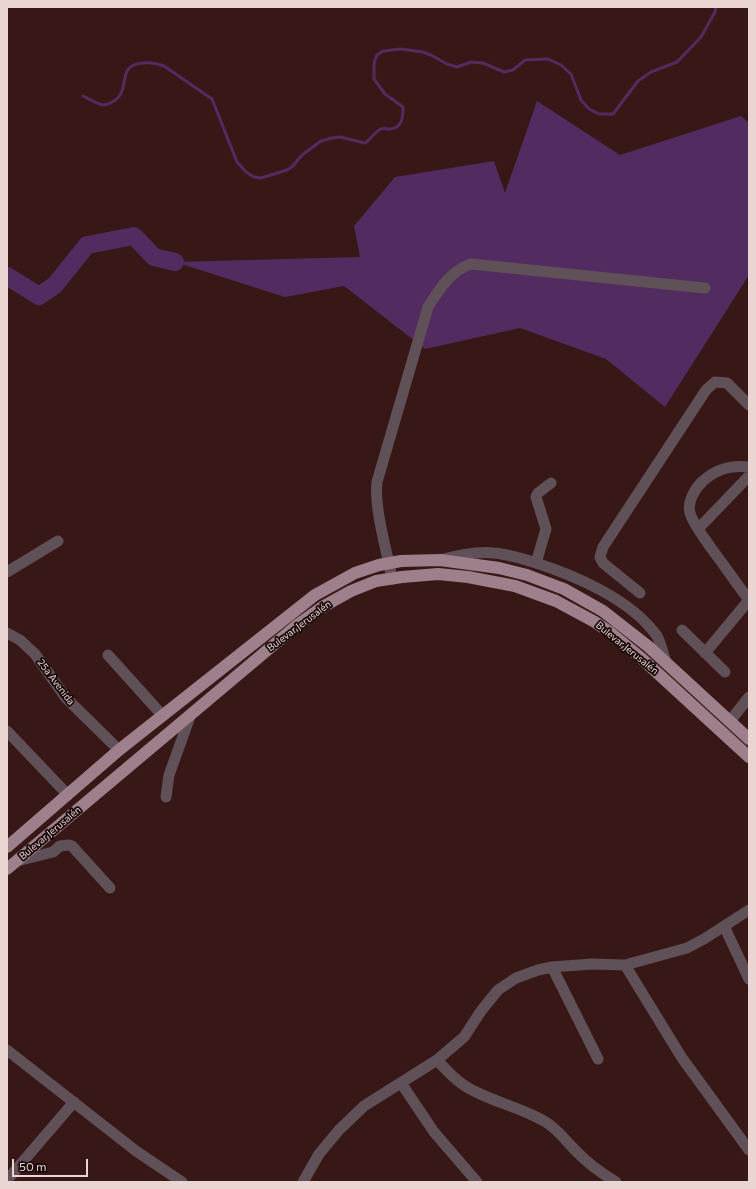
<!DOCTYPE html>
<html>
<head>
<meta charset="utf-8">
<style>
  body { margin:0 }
  #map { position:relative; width:756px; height:1189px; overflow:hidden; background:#371816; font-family:Commissioner,sans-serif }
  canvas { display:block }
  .frame { position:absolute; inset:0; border:8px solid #ebd5d3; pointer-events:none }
  .scale { position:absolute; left:12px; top:1159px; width:76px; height:18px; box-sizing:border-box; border:2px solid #ebd5d3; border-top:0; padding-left:5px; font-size:12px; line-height:14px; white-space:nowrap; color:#ebd5d3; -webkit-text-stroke:3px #150807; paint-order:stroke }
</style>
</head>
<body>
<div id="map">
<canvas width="756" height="1189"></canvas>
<div class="frame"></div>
<div class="scale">50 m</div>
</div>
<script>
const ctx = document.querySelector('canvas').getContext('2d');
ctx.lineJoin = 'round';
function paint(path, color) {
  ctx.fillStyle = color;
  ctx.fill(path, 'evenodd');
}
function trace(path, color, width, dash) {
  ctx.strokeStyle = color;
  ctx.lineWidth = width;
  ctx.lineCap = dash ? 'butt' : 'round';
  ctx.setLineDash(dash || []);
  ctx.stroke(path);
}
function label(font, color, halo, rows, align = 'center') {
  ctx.font = font + ' Commissioner,sans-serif';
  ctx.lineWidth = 3.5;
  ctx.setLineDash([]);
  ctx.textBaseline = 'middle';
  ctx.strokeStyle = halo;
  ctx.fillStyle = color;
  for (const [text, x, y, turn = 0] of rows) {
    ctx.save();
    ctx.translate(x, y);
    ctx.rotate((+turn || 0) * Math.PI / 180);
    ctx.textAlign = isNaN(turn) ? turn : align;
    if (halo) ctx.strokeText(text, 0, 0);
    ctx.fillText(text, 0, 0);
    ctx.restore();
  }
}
paint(new Path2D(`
  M 537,101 L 620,155 L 741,116 L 749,123 L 749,275 L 665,407 L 606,359 L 520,328 L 425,349 L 344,286 L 285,297 L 175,262 L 360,257 L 354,226 L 395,177 L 494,161 L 505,193 Z`), '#522c61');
trace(new Path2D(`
  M 83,96 C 89,99 97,104 103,105 C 107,105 109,104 112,102 C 133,92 114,65 143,63 C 151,62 156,63 164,66 L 212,99 L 237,162 L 246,172 L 254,177 L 261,178 L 287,170 L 292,167 L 302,155 L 321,141 L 332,138 L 340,137 L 365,143 C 370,140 373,134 379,130 C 383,127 386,129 390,129 C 403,128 403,116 403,107 L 385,94 L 374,79 L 374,63 L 377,55 L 383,51 L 401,49 L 423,52 L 431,55 L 447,64 L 457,67 L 471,62 L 483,63 L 504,72 L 513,70 L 525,60 L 548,59 L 561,65 L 571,74 L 581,100 L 589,109 L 599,114 L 613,114 L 638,81 L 651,72 L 677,62 L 701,37 L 715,12 L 716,7`), '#522c61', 3);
trace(new Path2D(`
  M 7,276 L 39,296 L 55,285 L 87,245 L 134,236 L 154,257 L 175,262`), '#522c61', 18);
trace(new Path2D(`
  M 749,467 C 732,465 716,469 703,481 C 695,488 687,502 690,513 C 694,526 704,537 711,548 C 724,565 736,583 749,600
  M 698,529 L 749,476
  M 440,560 C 458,555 476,551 494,553 C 507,554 520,558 533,562 C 574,575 631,599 657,636 C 661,643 663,654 666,662
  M 536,563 L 546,529 L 536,497 L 538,493 L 551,483
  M 7,572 L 58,541
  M 392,579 C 387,550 374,510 377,482 L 428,307 C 439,290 451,270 471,264 L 705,288
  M 640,593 L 603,563 L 600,557 L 603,547 L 706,390 L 715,382 L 727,383 L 749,405
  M 682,630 L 725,672
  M 7,633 L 20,640 L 35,654 L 66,698 L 119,750
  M 705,653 L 749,600
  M 108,655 L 163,716
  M 730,721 L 749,697
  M 7,731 L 68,795
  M 166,797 L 169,775 L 191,714
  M 17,861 L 53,852 L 60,846 L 69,845 L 72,846 L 110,888
  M 724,926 L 749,979
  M 625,965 L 682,1058 L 749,1150
  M 552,967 L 598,1059
  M 7,1050 L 136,1151 L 182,1182
  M 437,1060 C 448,1072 459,1084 474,1091 C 497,1103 522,1108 544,1121 C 557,1128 565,1140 575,1150 C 587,1163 601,1173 616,1182
  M 401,1083 L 434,1132 L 477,1182
  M 7,1180 L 74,1102
  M 303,1182 L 319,1154 L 339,1130 L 364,1106 L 437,1060 L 464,1037 L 481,1011 L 498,990 L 516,978 L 538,970 L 552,967 L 592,964 L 625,965 L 687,948 L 704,939 L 749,910`), '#605158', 11);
trace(new Path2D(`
  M 7,847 L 119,750 L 315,595 L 355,573 L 379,565 L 401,561 L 440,560 L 499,568 L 527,575 L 564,589 L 603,611 L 649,647 L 749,739
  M 7,869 L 296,626 L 324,606 L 351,591 L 376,581 L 402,577 L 438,574 L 468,577 L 515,586 L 556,601 L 595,622 L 611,633 L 640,657 L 749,757`), '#9e7f8c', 12);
label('10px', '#ebd5d3', '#150807', [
  ["Bulevar Jerusalén",299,626,-37],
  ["Bulevar Jerusalén",627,648,39],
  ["25a Avenida",56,682,53],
  ["Bulevar Jerusalén",50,833,-40]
]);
</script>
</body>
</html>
